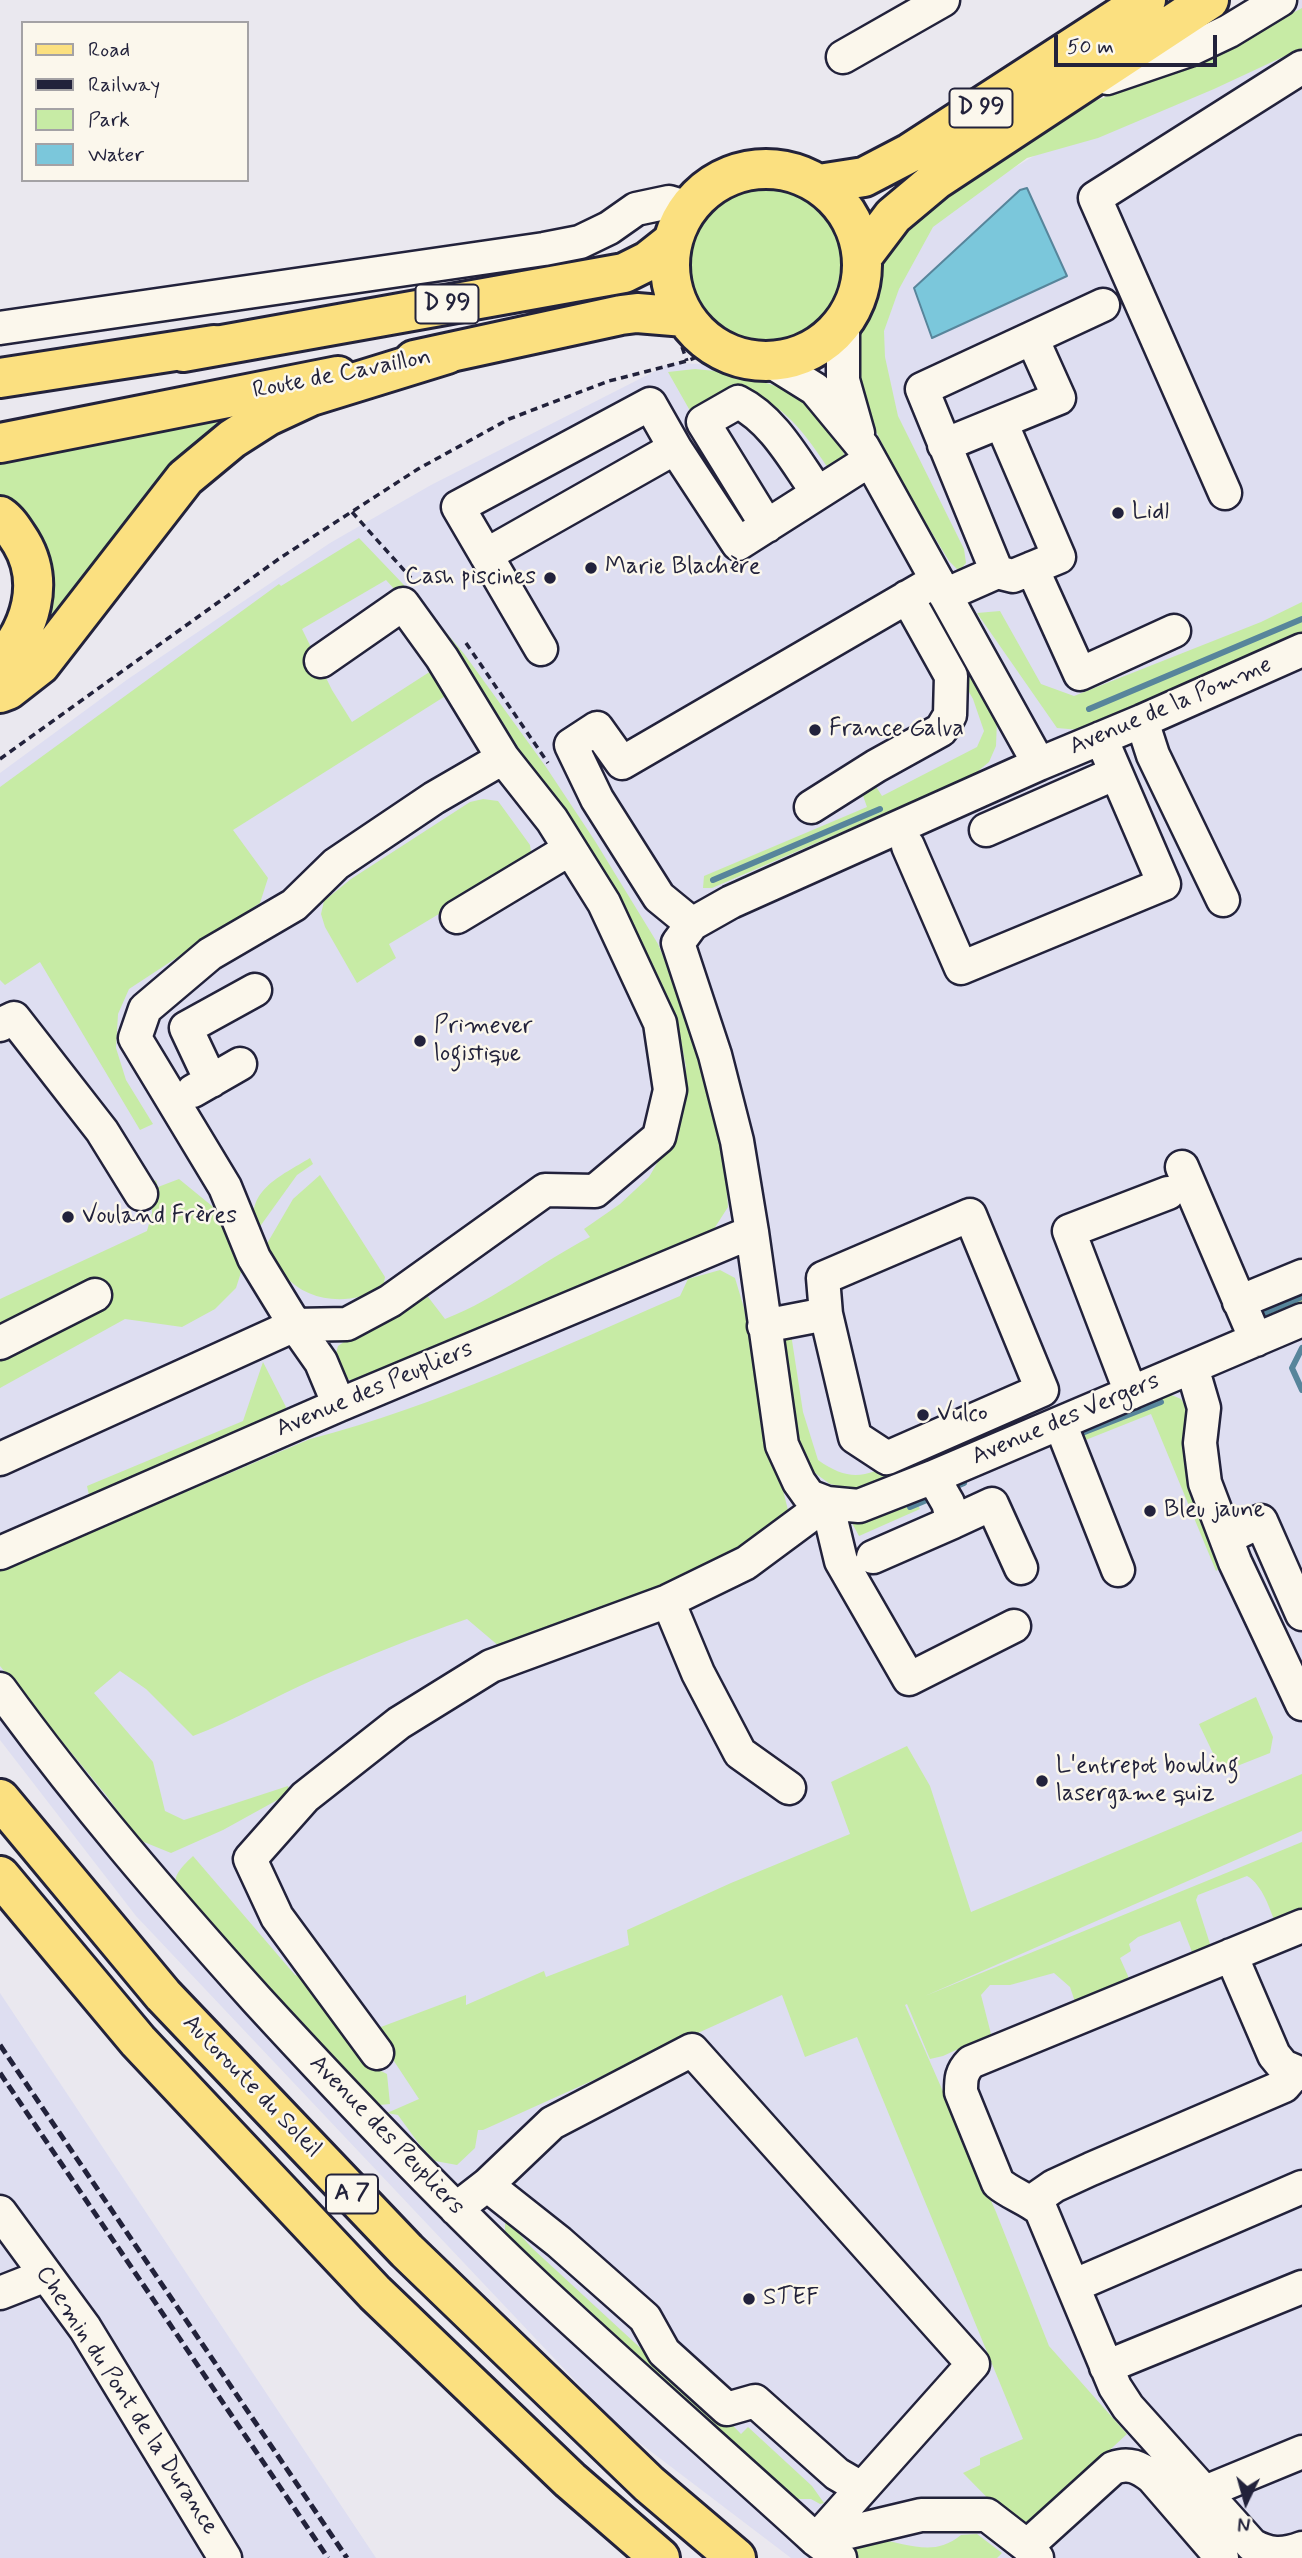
<!DOCTYPE html>
<html>
<head>
<meta charset="utf-8">
<style>
  body { margin:0 }
  #map { position:relative; width:1302px; height:2558px; overflow:hidden; background:#eae8ef; font-family:Mynerve,sans-serif }
  canvas { display:block }
  .legend { position:absolute; left:21px; top:21px; width:228px; height:161px; box-sizing:border-box; background:#fbf7ec; border:2px solid #a4a2a5; margin:0; padding:9px 12px; list-style:none; font-size:21px; color:#22223b }
  .legend li { display:flex; align-items:center; gap:14px; height:35px }
  .legend b { width:35px; border:2px solid #a4a2a5 }
  .north { position:absolute; left:1211px; top:2467px; width:70px; height:70px; -webkit-text-stroke:5px #fbf7ec; paint-order:stroke; rotate:185deg; font-size:19px; font-weight:700; line-height:28px; text-align:center; color:#22223b }
  .north::after { content:''; display:block; margin:auto; width:24px; height:32px; background:#22223b; clip-path:polygon(50% 0,100% 100%,50% 72%,0 100%) }
  .scale { position:absolute; left:1054px; top:35px; width:163px; height:32px; box-sizing:border-box; border:4px solid #22223b; border-top:0; padding-left:9px; font-size:21px; line-height:24px; white-space:nowrap; color:#22223b; -webkit-text-stroke:5px #fbf7ec; paint-order:stroke }
</style>
</head>
<body>
<div id="map">
<canvas width="1302" height="2558"></canvas>
<ul class="legend">
<li><b style="height:9px;background:#fbe080"></b>Road</li>
<li><b style="height:9px;background:#22223b"></b>Railway</li>
<li><b style="height:19px;background:#c7eba5"></b>Park</li>
<li><b style="height:19px;background:#7bc7db"></b>Water</li>
</ul>
<div class="north">N</div>
<div class="scale">50 m</div>
</div>
<script>
const ctx = document.querySelector('canvas').getContext('2d');
ctx.lineJoin = 'round';
function paint(path, color) {
  ctx.fillStyle = color;
  ctx.fill(path, 'evenodd');
}
function trace(path, color, width, dash) {
  ctx.strokeStyle = color;
  ctx.lineWidth = width;
  ctx.lineCap = dash ? 'butt' : 'round';
  ctx.setLineDash(dash || []);
  ctx.stroke(path);
}
function label(font, color, halo, rows, align = 'center') {
  ctx.font = font + ' Mynerve,sans-serif';
  ctx.lineWidth = 5;
  ctx.setLineDash([]);
  ctx.textBaseline = 'middle';
  ctx.strokeStyle = halo;
  ctx.fillStyle = color;
  for (const [text, x, y, turn = 0] of rows) {
    ctx.save();
    ctx.translate(x, y);
    ctx.rotate((+turn || 0) * Math.PI / 180);
    ctx.textAlign = isNaN(turn) ? turn : align;
    if (halo) ctx.strokeText(text, 0, 0);
    ctx.fillText(text, 0, 0);
    ctx.restore();
  }
}
paint(new Path2D(`
  M 1300,0 L 1302,0 L 1302,2558 L 791,2558 L 620,2428 L 136,1916 L 0,1740 L 0,773 L 128,679 L 330,543 L 431,485 L 671,363 L 764,366 L 829,363 L 856,331 L 901,234 Z
  M 0,1993 L 376,2558 L 0,2558 Z`), '#dedef1');
paint(new Path2D(`
  M 1302,8 L 1302,48 L 1214,89 L 1098,138 L 1027,158 L 933,227 L 899,289 L 884,331 L 885,357 L 898,416 L 964,549 L 966,563 L 959,571 L 949,561 L 901,482 L 870,419 L 857,371 L 858,340 L 889,247 L 915,215 L 1081,106 L 1196,64 Z
  M689 267a78 78 0 1 1 156 0a78 78 0 1 1-156 0Z
  M 695,369 C 733,372 796,385 822,415 C 832,428 840,444 846,459 L 832,474 C 805,434 785,401 735,389 L 693,416 L 668,372 Z
  M 257,398 L 19,664 L 40,627 L 0,500 L 0,453 Z
  M 359,538 L 425,607 L 465,655 L 546,767 L 595,841 L 658,944 L 675,985 L 714,1110 L 725,1169 L 728,1207 L 712,1232 L 683,1246 L 579,1287 L 357,1383 L 346,1378 L 335,1369 L 335,1357 L 338,1346 L 422,1289 L 445,1319 C 497,1299 541,1262 590,1237 L 584,1229 L 620,1204 L 649,1177 L 677,1129 L 686,1067 L 679,1031 L 652,964 L 497,713 L 453,653 L 386,580 L 302,629 L 332,690 L 352,722 L 431,671 L 447,695 L 233,830 L 268,878 L 260,903 L 129,989 L 118,1014 L 116,1048 L 126,1080 L 153,1124 L 140,1130 L 40,962 L 5,985 L 0,980 L 0,787 L 279,584 L 281,586 Z
  M 1302,602 L 1302,634 L 1080,730 L 1057,728 L 977,613 L 1000,611 L 1041,684 L 1074,696 L 1261,622 Z
  M 957,642 L 997,720 L 996,746 L 989,762 L 972,776 L 712,888 L 703,888 L 704,876 L 867,807 L 861,790 L 875,785 L 882,796 L 977,747 L 984,731 L 973,699 L 944,648 Z
  M 483,799 L 498,801 L 530,845 L 532,858 L 389,944 L 396,958 L 357,983 L 325,927 L 321,914 L 324,901 L 351,879 L 470,802 Z
  M 310,1158 L 313,1164 L 297,1175 L 256,1232 C 243,1191 281,1176 310,1158 Z
  M 320,1175 L 385,1277 L 383,1288 C 351,1305 309,1304 284,1275 C 277,1267 271,1256 265,1247 L 293,1199 Z
  M 179,1179 L 212,1206 L 243,1266 L 236,1288 L 215,1309 L 182,1327 L 125,1319 L 0,1388 L 0,1299 L 147,1231 L 152,1213 L 151,1183 L 156,1180 L 158,1187 Z
  M 720,1270 L 735,1278 L 744,1308 L 765,1419 L 788,1510 L 775,1533 L 758,1544 L 608,1611 L 598,1609 L 500,1647 L 467,1619 C 415,1637 365,1657 315,1679 C 274,1697 235,1720 193,1736 L 146,1689 L 120,1671 L 94,1693 L 153,1762 L 165,1811 L 184,1820 L 288,1786 L 290,1793 L 223,1830 L 171,1853 L 139,1840 L 106,1795 L 0,1666 L 0,1571 L 310,1439 C 438,1406 558,1348 680,1296 L 688,1279 Z
  M 1302,1289 L 1302,1307 L 1266,1323 L 1254,1310 Z
  M 780,1334 L 791,1334 L 803,1412 L 818,1460 C 849,1482 865,1477 897,1462 L 906,1472 L 872,1488 L 855,1489 L 830,1484 L 808,1468 L 798,1449 Z
  M 263,1362 L 286,1407 L 282,1416 L 90,1500 L 87,1486 L 243,1421 Z
  M 1169,1394 L 1181,1399 L 1187,1409 L 1186,1456 L 1225,1564 L 1216,1571 L 1151,1414 L 1078,1443 L 1072,1427 L 1154,1396 Z
  M 914,1499 L 920,1509 L 859,1536 L 852,1523 Z
  M 1256,1697 L 1273,1737 L 1270,1753 L 1222,1772 L 1199,1724 Z
  M 907,1746 L 930,1786 L 971,1912 L 1302,1774 L 1302,1831 L 925,1996 L 1302,1842 L 1302,1917 L 1277,1927 C 1270,1910 1263,1885 1247,1876 L 1198,1895 L 1196,1900 L 1210,1944 L 1204,1952 L 1194,1957 L 1180,1921 L 1138,1937 L 1129,1944 L 1131,1951 L 1120,1958 L 1128,1976 L 1128,1983 L 1075,2002 L 1070,1987 L 1054,1973 L 1010,1985 L 990,1985 L 981,1995 L 991,2034 L 943,2056 L 930,2059 L 907,2004 L 905,2005 L 996,2212 L 1049,2346 L 1127,2434 L 1021,2532 L 963,2473 L 980,2465 L 980,2458 L 1023,2439 L 857,2037 L 805,2057 L 782,1995 L 483,2130 L 478,2130 L 475,2148 L 457,2165 L 435,2161 L 419,2144 L 398,2115 L 387,2113 L 419,2099 L 386,2049 L 391,2061 L 379,2070 L 387,2074 L 390,2104 L 379,2105 C 320,2046 262,1987 208,1925 C 198,1914 178,1897 176,1882 C 174,1873 187,1862 193,1856 L 295,1975 L 302,1977 L 373,2030 L 466,1995 L 466,2005 L 544,1971 L 546,1977 L 629,1945 L 627,1930 L 731,1883 L 850,1834 L 831,1782 Z
  M 505,2216 L 508,2216 L 514,2228 L 532,2248 L 648,2355 L 711,2403 L 741,2434 L 748,2427 L 812,2486 L 824,2503 L 820,2504 L 811,2499 L 793,2499 L 505,2242 Z
  M 977,2534 L 1002,2553 L 997,2558 L 854,2558 L 845,2550 C 853,2547 866,2538 875,2539 C 909,2543 933,2558 961,2535 Z`), '#c7eba5');
const water = new Path2D(`
  M 1027,188 L 1067,276 L 932,338 L 914,288 L 1020,190 Z`);
paint(water, '#7bc7db');
trace(water, '#57859b', 2);
trace(new Path2D(`
  M 1089,709 L 1302,619
  M 713,880 L 880,809
  M 1262,1314 L 1302,1297
  M 1302,1348 L 1292,1368 L 1302,1390
  M 1077,1435 L 1161,1402
  M 950,1489 L 964,1483
  M 910,1507 L 934,1497`), '#57859b', 6);
const minor = new Path2D(`
  M 843,57 L 943,0
  M 1107,78 L 1189,50 L 1229,31 L 1280,0
  M 843,324 L 843,380 L 858,433
  M 0,328 L 544,249 L 580,242 L 609,228 L 636,209 L 669,202 L 689,208
  M 1032,338 L 1103,305
  M 770,361 L 815,389 L 863,447 L 1039,764
  M 944,445 L 1059,398 L 1032,338 L 922,389 L 997,572
  M 1225,493 L 1095,198 L 1302,67
  M 767,526 L 703,422 L 738,402 C 774,420 795,461 818,493
  M 486,555 L 675,448
  M 1032,568 L 1080,674 L 1174,631
  M 945,595 L 997,572 L 1013,576 L 1059,557 L 1001,422
  M 541,649 L 458,507 L 650,404 L 675,448 L 738,544 L 870,460
  M 1302,650 L 1142,721 L 1039,764 L 731,902 L 692,924 L 678,943 L 715,1055 L 737,1141 L 752,1232 L 782,1445 L 799,1482 L 809,1496 L 827,1503 L 859,1506 L 933,1477 L 1302,1320
  M 321,661 L 403,604 L 442,658 L 503,758
  M 1142,721 L 1153,755 L 1223,900
  M 811,807 L 876,766 L 941,730 L 950,715 L 951,676 L 907,597
  M 986,830 L 1116,773
  M 908,846 L 961,968 L 1164,884 L 1101,738
  M 457,917 L 570,849
  M 692,924 L 659,897 L 597,799 L 571,745 L 597,728 L 622,763 L 937,580
  M 0,1025 L 14,1018 L 102,1131 L 141,1194
  M 211,1081 L 186,1028 L 255,990
  M 193,1091 L 240,1064
  M 1182,1167 L 1256,1340
  M 1239,1302 L 1302,1276
  M 764,1326 L 826,1314 L 855,1437 L 887,1458 L 1042,1390 L 970,1215 L 823,1278 L 826,1314
  M 0,1343 L 95,1295
  M 1192,1367 L 1204,1408 L 1200,1443 L 1205,1483 L 1235,1562 L 1302,1704
  M 1131,1393 L 1069,1231 L 1168,1193
  M 1060,1423 L 1118,1570
  M 0,1459 L 295,1325 L 254,1258 L 225,1187 L 135,1038 L 145,1009 L 210,954 L 294,905 L 336,864 L 434,798 L 503,758 L 552,820 L 604,903 L 660,1023 L 670,1090 L 659,1137 L 595,1191 L 545,1190 L 390,1301 L 347,1324 L 295,1325 L 321,1362 L 339,1405
  M 827,1503 L 841,1561 L 909,1679 L 1014,1626
  M 953,1522 L 992,1504 L 1021,1568
  M 1226,1538 L 1261,1521 L 1302,1614
  M 0,1553 L 339,1405 L 752,1232
  M 873,1557 L 953,1522 L 948,1503 L 933,1477
  M 668,1601 L 698,1673 L 740,1753 L 789,1788
  M 0,1689 C 79,1798 167,1900 257,2000 C 348,2099 441,2197 539,2289 C 630,2374 724,2456 816,2540 L 840,2558
  M 1302,1926 L 971,2062 C 961,2072 961,2079 961,2092 L 998,2183 C 1011,2194 1028,2199 1041,2210 L 1115,2387 L 1128,2407 L 1252,2545 C 1269,2555 1283,2555 1302,2548
  M 1231,1955 L 1274,2055 L 1283,2066 L 1302,2074
  M 377,2053 L 277,1917 L 250,1859 L 305,1797 L 399,1723 L 491,1666 L 668,1601 L 746,1563 L 827,1503
  M 487,2185 L 559,2242 L 645,2318 L 664,2352 L 727,2409 L 755,2401 L 837,2474 L 861,2488
  M 1031,2202 L 1054,2186 L 1091,2169 L 1284,2086 L 1295,2073
  M 456,2209 L 487,2185 L 552,2123 L 692,2050 L 973,2364 L 816,2540
  M 0,2212 L 85,2328 L 225,2558
  M 1073,2286 L 1302,2187
  M 0,2293 L 46,2275
  M 1106,2367 L 1302,2287
  M 1205,2492 L 1302,2452
  M 816,2540 L 921,2515 L 987,2515 L 1027,2546 L 1037,2558
  M 1027,2546 L 1113,2468 C 1129,2462 1139,2467 1152,2477 L 1222,2558`);
const major = new Path2D(`
  M670 265a96 96 0 1 1 192 0a96 96 0 1 1-192 0Z
  M 819,184 L 864,177 L 910,153 L 1146,0
  M 862,257 L 893,216 L 936,180 L 1209,0
  M 183,352 L 624,273 L 648,261 L 672,242
  M 414,360 L 621,315 L 637,313 L 685,317
  M 0,443 L 338,376`);
const highway = new Path2D(`
  M 0,378 L 214,345
  M 0,516 C 9,522 15,533 21,542 C 45,582 31,629 0,662
  M 0,693 L 8,690 L 40,665 L 185,478 L 232,439 L 268,416 L 311,396 L 447,354
  M 0,1799 L 163,1995 L 407,2251 L 649,2484 L 736,2558
  M 0,1876 L 138,2041 L 375,2293 L 570,2480 L 660,2558`);
trace(minor, '#22223b', 37);
trace(major, '#22223b', 44);
trace(highway, '#22223b', 44);
trace(new Path2D(`
  M 682,347 L 687,361
  M 352,512 L 411,578
  M 466,643 L 548,763
  M 0,759 L 280,558 L 418,469 L 509,419 L 609,381 L 687,361 L 718,348`), '#22223b', 3.5, [7, 5]);
trace(minor, '#fbf7ec', 32);
trace(major, '#fbe080', 38);
trace(highway, '#fbe080', 38);
trace(new Path2D(`
  M 0,2045 L 347,2558
  M 0,2073 L 328,2558`), '#22223b', 5, [10, 5]);
for (const [x, y, r, color] of [
  [1118,513,7,"#22223b"],
  [591,568,7,"#22223b"],
  [550,578,7,"#22223b"],
  [815,730,7,"#22223b"],
  [420,1041,7,"#22223b"],
  [68,1217,7,"#22223b"],
  [923,1415,7,"#22223b"],
  [1150,1511,7,"#22223b"],
  [1042,1781,7,"#22223b"],
  [749,2299,7,"#22223b"]
]) {
  const dot = new Path2D();
  dot.arc(x, y, r, 0, 2 * Math.PI);
  ctx.fillStyle = color;
  ctx.fill(dot);
  trace(dot, '#fbf7ec', 2.5);
}
for (const [x, y, w] of [
  [981,108,63],
  [447,304,63],
  [352,2194,52]
]) {
  const box = new Path2D();
  box.roundRect(x - w / 2, y - 19.5, w, 39, 5);
  ctx.fillStyle = '#fbf7ec';
  ctx.fill(box);
  trace(box, '#22223b', 2);
}
label('bold 23px', '#22223b', null, [
  ["D 99",981,108],
  ["D 99",447,304],
  ["A 7",352,2194]
]);
label('24px', '#22223b', '#fbf7ec', [
  ["Route de Cavaillon",342,375,-11],
  ["Avenue de la Pomme",1171,707,-23],
  ["Avenue des Peupliers",375,1390,-23],
  ["Avenue des Vergers",1066,1420,-23],
  ["Autoroute du Soleil",251,2087,46],
  ["Avenue des Peupliers",386,2136,46],
  ["Chemin du Pont de la Durance",126,2401,57]
]);
label('24px', '#22223b', '#fbf7ec', [
  ["Lidl",1132,513],
  ["Marie Blachère",605,568],
  ["Cash piscines",536,578,"right"],
  ["France Galva",829,730],
  ["Primever",434,1027],
  ["logistique",434,1055],
  ["Vouland Frères",82,1217],
  ["Vulco",937,1415],
  ["Bleu jaune",1164,1511],
  ["L'entrepot bowling",1056,1767],
  ["lasergame quiz",1056,1795],
  ["STEF",763,2299]
], 'left');
</script>
</body>
</html>
